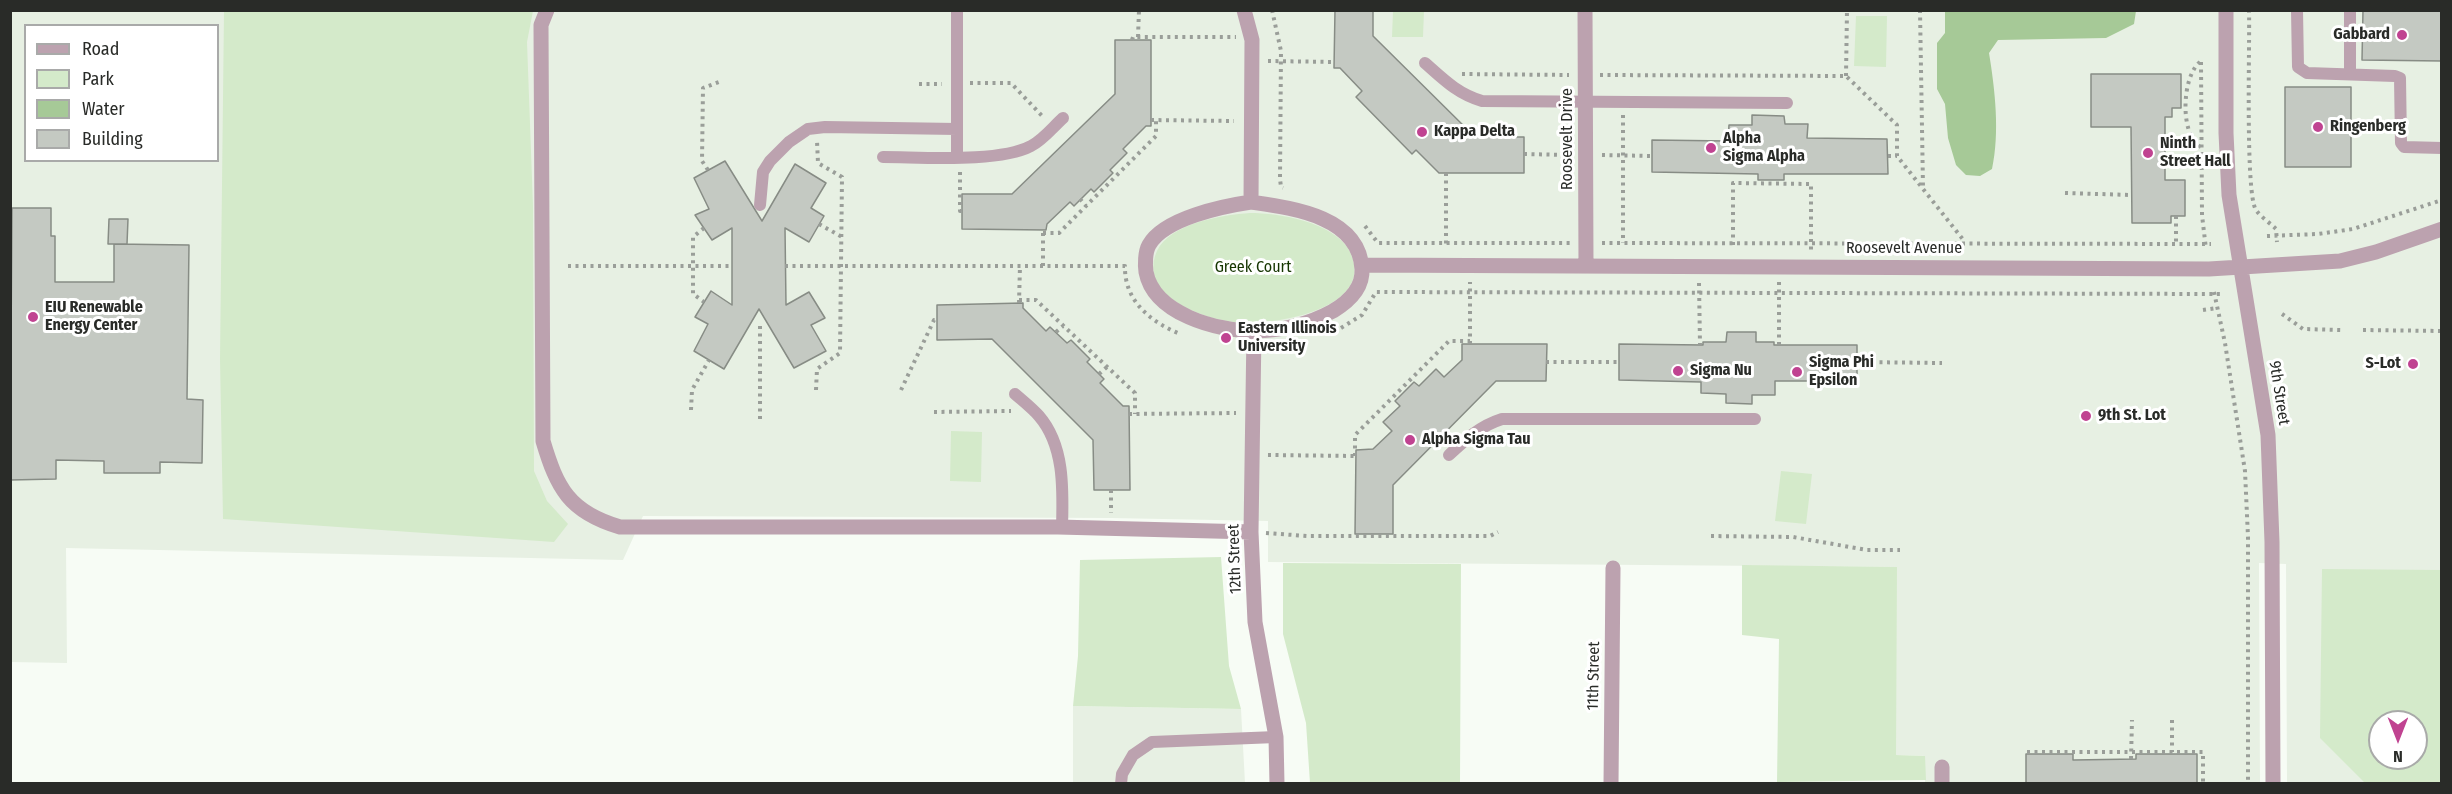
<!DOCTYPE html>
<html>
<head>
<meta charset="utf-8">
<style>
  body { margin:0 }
  #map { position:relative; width:2452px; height:794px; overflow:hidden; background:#f7fcf5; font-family:"Fira Sans Condensed",sans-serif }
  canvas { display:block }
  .frame { position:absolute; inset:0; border:12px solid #292b28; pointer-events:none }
  .legend { position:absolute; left:24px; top:24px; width:195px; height:138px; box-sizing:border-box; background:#fff; border:2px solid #a9aaa9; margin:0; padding:8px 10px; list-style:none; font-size:18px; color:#292b28 }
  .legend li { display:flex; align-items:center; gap:12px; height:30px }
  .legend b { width:30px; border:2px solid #a9aaa9 }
  .north { position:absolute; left:2368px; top:710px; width:60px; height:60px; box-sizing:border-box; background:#fff; border:2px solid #a9aaa9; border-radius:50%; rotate:180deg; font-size:16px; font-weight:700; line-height:24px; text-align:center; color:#292b28 }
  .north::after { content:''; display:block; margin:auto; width:21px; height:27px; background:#c04391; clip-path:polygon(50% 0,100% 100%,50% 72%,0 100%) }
</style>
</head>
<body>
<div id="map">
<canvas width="2452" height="794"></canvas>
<div class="frame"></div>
<ul class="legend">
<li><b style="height:8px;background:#bca2af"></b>Road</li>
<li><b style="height:16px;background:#d4eaca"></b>Park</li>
<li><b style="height:16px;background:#a6c997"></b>Water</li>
<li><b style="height:16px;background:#c4c9c2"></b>Building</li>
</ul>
<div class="north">N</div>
</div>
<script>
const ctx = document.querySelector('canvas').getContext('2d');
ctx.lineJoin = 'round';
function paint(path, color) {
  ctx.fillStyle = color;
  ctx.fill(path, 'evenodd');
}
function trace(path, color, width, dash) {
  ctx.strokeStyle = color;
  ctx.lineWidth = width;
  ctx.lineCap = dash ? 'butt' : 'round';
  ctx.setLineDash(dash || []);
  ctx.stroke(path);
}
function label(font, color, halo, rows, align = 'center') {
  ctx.font = font + ' "Fira Sans Condensed",sans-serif';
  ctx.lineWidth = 6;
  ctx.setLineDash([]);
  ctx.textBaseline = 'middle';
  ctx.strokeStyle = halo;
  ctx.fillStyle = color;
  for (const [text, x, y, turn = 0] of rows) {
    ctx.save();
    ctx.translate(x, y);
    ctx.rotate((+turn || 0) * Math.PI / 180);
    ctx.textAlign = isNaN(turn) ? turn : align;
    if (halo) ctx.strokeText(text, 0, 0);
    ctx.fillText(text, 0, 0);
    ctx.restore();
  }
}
paint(new Path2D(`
  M 11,11 L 2441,11 L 2441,783 L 2287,783 L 2286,564 L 2259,563 L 2260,784 L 1925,783 L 1925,756 L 1895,755 L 1896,567 L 1268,562 L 1268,521 L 1111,518 L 643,516 L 623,560 L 66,548 L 67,663 L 11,662 ZM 26,26 L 218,26 L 218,160 L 26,160 ZM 2380,722 L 2416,722 L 2416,758 L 2380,758 Z
  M 1073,706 L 1241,709 L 1245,783 L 1073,783 Z`), '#e7f0e3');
paint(new Path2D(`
  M 224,11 L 533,11 L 527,42 L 533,206 L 534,471 L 547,501 L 568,524 L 554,542 L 223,519 L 220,359 Z
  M 1393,11 L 1424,11 L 1423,37 L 1392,37 Z
  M 1856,16 L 1887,16 L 1886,67 L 1854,66 Z
  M 1250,213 C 1279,213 1333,222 1349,250 C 1380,309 1271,327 1234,322 C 1210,319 1181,309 1164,292 C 1153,280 1150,266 1157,251 C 1170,223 1223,215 1250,213 Z
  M 951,431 L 982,432 L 981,482 L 950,481 Z
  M 1781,471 L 1812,474 L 1806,524 L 1775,521 Z
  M 1221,557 L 1229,666 L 1241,709 L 1073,706 L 1078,656 L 1080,560 Z
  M 1283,563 L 1461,564 L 1460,783 L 1310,783 L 1306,723 L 1283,634 Z
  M 1742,565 L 1897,567 L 1896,755 L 1925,756 L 1926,780 L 1777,782 L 1779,639 L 1742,635 Z
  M 2322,569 L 2441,570 L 2441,783 L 2365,783 L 2320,738 ZM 2380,722 L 2416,722 L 2416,758 L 2380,758 Z`), '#d4eaca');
paint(new Path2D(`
  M 1945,11 L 1945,10 L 2136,11 L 2134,24 L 2106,38 L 1998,40 L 1989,53 C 1995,90 2000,132 1992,169 L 1980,176 L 1966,175 L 1956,165 L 1948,138 L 1945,104 L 1937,89 L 1937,43 L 1945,33 Z`), '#a6c997');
const building = new Path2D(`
  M 1335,10 L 1373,10 L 1373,36 L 1475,137 L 1524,137 L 1524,173 L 1439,173 L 1416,150 L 1412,154 L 1356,97 L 1362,91 L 1340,68 L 1334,68 Z
  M 2363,10 L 2442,10 L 2442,61 L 2362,60 Z
  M 1115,40 L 1151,40 L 1151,126 L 1146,126 L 1123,149 L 1127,153 L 1110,170 L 1113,173 L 1094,192 L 1091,189 L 1074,206 L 1070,202 L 1047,224 L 1046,230 L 962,229 L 962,194 L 1012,194 L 1115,94 Z
  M 2091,74 L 2181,74 L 2181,108 L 2172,108 L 2172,117 L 2165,117 L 2165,180 L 2185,180 L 2185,216 L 2171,216 L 2171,223 L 2132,223 L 2131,127 L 2091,127 Z
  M 2285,87 L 2351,87 L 2351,167 L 2285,167 Z
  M 1752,115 L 1784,116 L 1785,124 L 1808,124 L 1807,138 L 1887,139 L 1888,174 L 1784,174 L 1784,180 L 1758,180 L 1758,174 L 1652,172 L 1652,140 L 1728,141 L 1729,125 L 1752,125 Z
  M 725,161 L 762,221 L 795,164 L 826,183 L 811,208 L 824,216 L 809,242 L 785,228 L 786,305 L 809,292 L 825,318 L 811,325 L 826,351 L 794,368 L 759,309 L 724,369 L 694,351 L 708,324 L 695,317 L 711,291 L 732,305 L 732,228 L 712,240 L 695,215 L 709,209 L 694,178 Z
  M 12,208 L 51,208 L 51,236 L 55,236 L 55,282 L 114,282 L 114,244 L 189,245 L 187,399 L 203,400 L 202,463 L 160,462 L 160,473 L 104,473 L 104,461 L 56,460 L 56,479 L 10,480 Z
  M 109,219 L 128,219 L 127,244 L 108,244 Z
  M 1023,303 L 1023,308 L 1046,331 L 1050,327 L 1067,343 L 1071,340 L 1090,359 L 1087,362 L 1104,379 L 1100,383 L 1123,406 L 1129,406 L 1130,490 L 1094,490 L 1093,440 L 992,339 L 937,340 L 937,305 Z
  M 1727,332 L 1756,332 L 1756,342 L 1774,342 L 1774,345 L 1857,345 L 1857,381 L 1775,381 L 1775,395 L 1752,395 L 1752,404 L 1726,403 L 1726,394 L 1701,393 L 1701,382 L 1619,380 L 1619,344 L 1703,345 L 1703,342 L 1726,342 Z
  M 1462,344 L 1547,344 L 1546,381 L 1496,381 L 1393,485 L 1393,534 L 1355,534 L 1356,450 L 1373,449 L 1392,431 L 1383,422 L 1400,406 L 1395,401 L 1414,382 L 1419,386 L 1436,369 L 1444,377 L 1462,360 Z
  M 2026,754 L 2073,754 L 2073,760 L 2136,759 L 2136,754 L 2197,754 L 2197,783 L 2026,783 Z`);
paint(building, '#c4c9c2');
trace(building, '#878c85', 1.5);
trace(new Path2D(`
  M 1272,10 L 1281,51 L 1280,179 L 1281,187 L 1283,188
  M 1920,10 L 1923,187
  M 2249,10 C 2250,40 2245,194 2256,210 C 2261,217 2270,223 2276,229 L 2277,242
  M 1138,37 L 1139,10
  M 1132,40 L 1133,37 L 1236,37
  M 1268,61 L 1335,62
  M 2200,62 C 2182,76 2179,135 2201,147
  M 2201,62 L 2202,215 L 2206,249
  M 1462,74 L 1569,75
  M 1600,75 L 1846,76 L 1897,125 L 1897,156 L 1965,242
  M 1846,76 L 1847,10
  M 970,83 L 1011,83 L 1044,118
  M 919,84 L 942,84
  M 1623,115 L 1623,243
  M 1151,120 L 1234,121
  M 1524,154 L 1570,155
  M 1602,155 L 1652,156
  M 1888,156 L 1897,156
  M 708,170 L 702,161 L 703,88 L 719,82
  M 960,172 L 960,211 L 962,211
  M 1446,173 L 1446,245
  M 2065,193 L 2132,195
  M 1080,199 L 1086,206
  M 2176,216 L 2176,243
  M 819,224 L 842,237
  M 1365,226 L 1378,243 L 1571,243
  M 704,228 L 693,237 L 693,294 L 704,302
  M 1043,233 L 1059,233 L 1156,136 L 1156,120
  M 2267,236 L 2318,234 L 2353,229 L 2442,200
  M 1602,243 L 2211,244
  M 1733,245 L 1733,183 L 1811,184 L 1811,252
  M 568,266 L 732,266
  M 785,266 L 1125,266 C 1124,301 1151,322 1180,334
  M 1043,266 L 1043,230
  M 1779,282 L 1779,345
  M 1699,283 L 1700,345
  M 2214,292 L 2225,343 L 2245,471 L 2248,537 L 2248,784
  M 1019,300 L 1036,300 L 1135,393 L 1135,414
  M 1019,303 L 1020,266
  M 2203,310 L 2217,308
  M 2282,314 L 2303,329 L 2342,330
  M 1341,328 L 1362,315 L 1376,292 L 2224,294
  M 2363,330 L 2442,331
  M 1056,332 L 1063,326
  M 1470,344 L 1470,282
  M 1546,362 L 1619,362
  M 1857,362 L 1942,363
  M 1099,374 L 1107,367
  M 816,390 L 817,369 L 840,353 L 842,177 L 818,163 L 817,141
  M 901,390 L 934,320 L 937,320
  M 691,410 L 692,390 L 709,360
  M 934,412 L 1011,411
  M 1129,414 L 1236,413
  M 760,419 L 760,323
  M 1268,455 L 1355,456
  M 1355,456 L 1355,435 L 1449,341 L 1470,341
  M 1111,490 L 1111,513
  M 1266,533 L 1307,536 L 1490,536 L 1498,532
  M 1711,536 L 1793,537 L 1867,550 L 1900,550
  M 2172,720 L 2172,752
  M 2027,752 L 2203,752 L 2203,784
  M 2131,759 L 2132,720`), '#9a9e99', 4, [3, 4.5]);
trace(new Path2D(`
  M 2297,10 L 2298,67 L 2307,73 L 2395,76 L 2400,78 L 2401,143 L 2404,147 L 2442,148
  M 2350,10 L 2350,74
  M 1425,63 C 1444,80 1458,94 1482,101 L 1787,103
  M 957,156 L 957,10
  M 883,157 C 922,157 999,163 1031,146 C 1043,140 1053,127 1063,118
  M 760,205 L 763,172 L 770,161 L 789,142 L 808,129 L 825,127 L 957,129
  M 1015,394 C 1023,401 1032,408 1039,416 C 1065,446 1063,491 1062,528
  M 1449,455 C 1466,439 1480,426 1502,419 L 1755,419
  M 1121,784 L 1122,774 L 1133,755 L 1152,742 L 1276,737`), '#bca2af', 12);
trace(new Path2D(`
  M 547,10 L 541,25 L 543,441 C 557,488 569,512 620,527 L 1058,527 L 1251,532
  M 1244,10 L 1252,40 L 1251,202
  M 1585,10 L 1586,266
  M 2226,10 L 2226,133 L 2229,195 L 2268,435 L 2272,542 L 2273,784
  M 1251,202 C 1292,208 1359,216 1362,269 C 1363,288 1348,302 1333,311 C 1309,324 1281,331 1254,331 C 1217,331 1154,314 1146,272 C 1145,265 1145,252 1149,245 C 1164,218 1224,206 1251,202 Z
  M 1362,265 L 2209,269 L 2340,261 L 2376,252 L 2442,229
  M 1254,331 L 1251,532 L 1255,622 L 1276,737 L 1277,784
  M 1942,767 L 1942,784
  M 1611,784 L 1613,568`), '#bca2af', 15);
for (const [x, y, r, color] of [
  [2402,35,6,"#c04391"],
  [2318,127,6,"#c04391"],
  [1422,132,6,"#c04391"],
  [1711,148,6,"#c04391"],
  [2148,153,6,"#c04391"],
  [33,317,6,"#c04391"],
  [1226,338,6,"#c04391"],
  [2413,364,6,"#c04391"],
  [1678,371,6,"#c04391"],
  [1797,372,6,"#c04391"],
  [2086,416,6,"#c04391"],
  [1410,440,6,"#c04391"]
]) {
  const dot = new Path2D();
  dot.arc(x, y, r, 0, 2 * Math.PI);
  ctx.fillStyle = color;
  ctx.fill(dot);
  trace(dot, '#fff', 2);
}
label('bold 16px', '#292b28', '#fff', [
  ["Gabbard",2390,35,"right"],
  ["Ringenberg",2330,127],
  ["Kappa Delta",1434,132],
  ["Alpha",1723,139],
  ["Sigma Alpha",1723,157],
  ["Ninth",2160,144],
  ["Street Hall",2160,162],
  ["EIU Renewable",45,308],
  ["Energy Center",45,326],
  ["Eastern Illinois",1238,329],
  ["University",1238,347],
  ["Sigma Phi",1809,363],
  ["Epsilon",1809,381],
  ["S-Lot",2401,364,"right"],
  ["Sigma Nu",1690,371],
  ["9th St. Lot",2098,416],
  ["Alpha Sigma Tau",1422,440]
], 'left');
label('16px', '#292b28', '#fff', [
  ["Roosevelt Drive",1568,139,-90],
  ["Roosevelt Avenue",1904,249],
  ["9th Street",2279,393,81],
  ["12th Street",1235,559,-92],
  ["11th Street",1594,676,-89]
]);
label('16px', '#153500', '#fff', [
  ["Greek Court",1253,268]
]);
</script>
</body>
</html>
